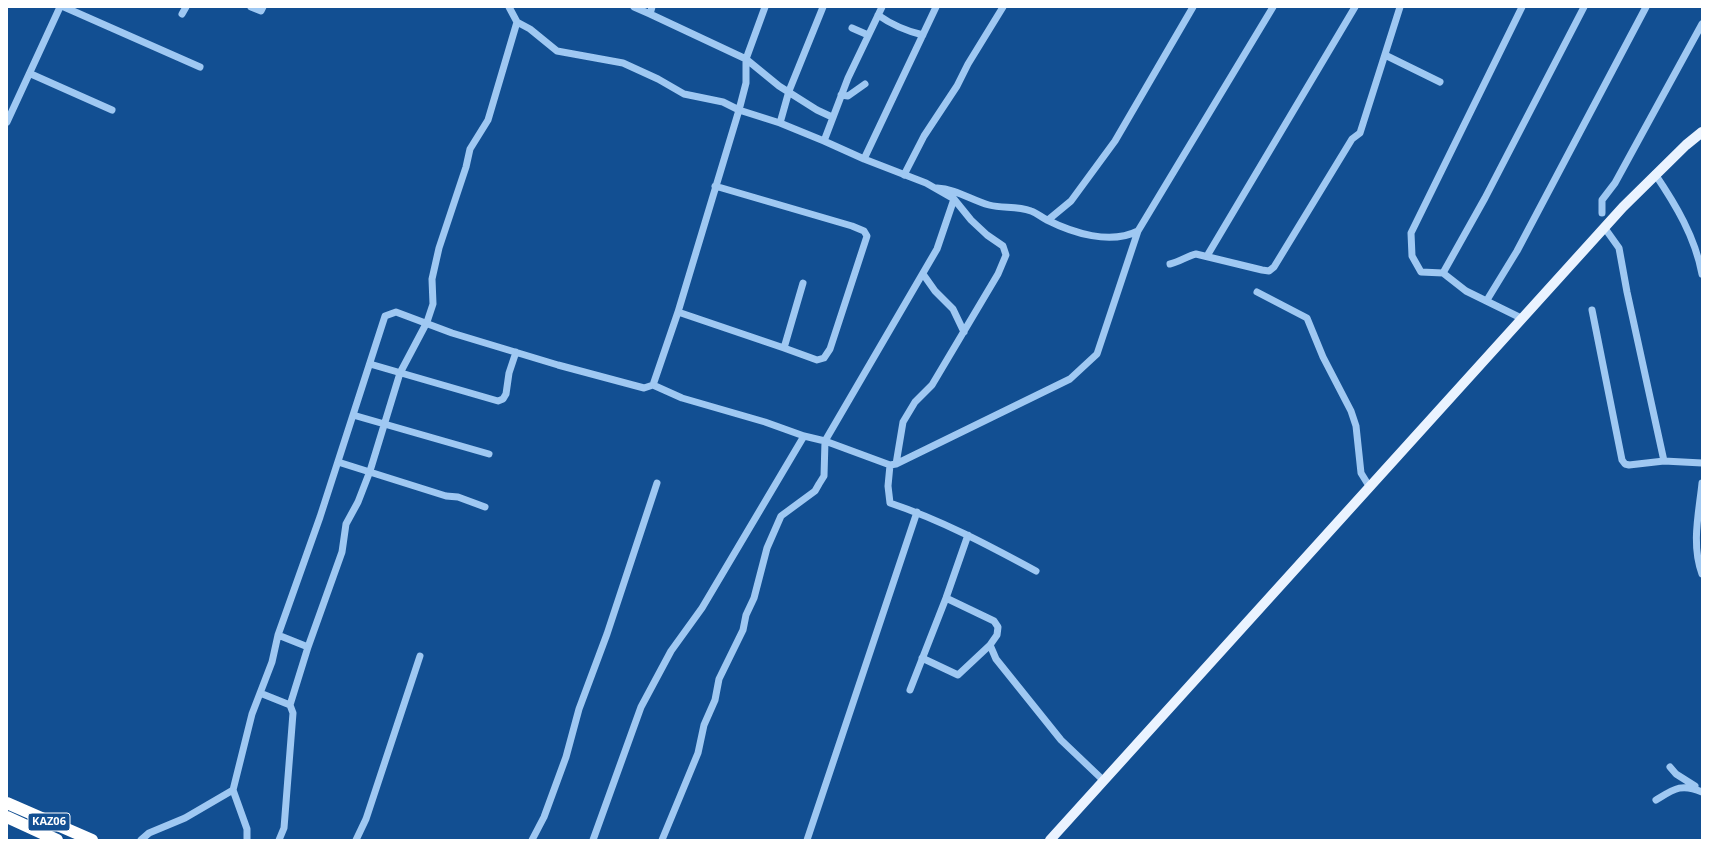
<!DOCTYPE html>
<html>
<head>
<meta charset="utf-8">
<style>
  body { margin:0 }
  #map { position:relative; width:1709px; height:847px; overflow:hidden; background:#124f92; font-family:"Open Sans",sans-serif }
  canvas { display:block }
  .frame { position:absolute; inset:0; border:8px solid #fff; pointer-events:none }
</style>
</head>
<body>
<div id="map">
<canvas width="1709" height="847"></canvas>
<div class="frame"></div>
</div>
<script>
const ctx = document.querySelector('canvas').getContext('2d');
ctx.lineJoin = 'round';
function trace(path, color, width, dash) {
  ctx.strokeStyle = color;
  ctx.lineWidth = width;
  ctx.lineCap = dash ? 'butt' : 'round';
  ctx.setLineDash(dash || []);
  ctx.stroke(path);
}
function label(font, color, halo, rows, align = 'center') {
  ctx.font = font + ' "Open Sans",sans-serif';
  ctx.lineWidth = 3.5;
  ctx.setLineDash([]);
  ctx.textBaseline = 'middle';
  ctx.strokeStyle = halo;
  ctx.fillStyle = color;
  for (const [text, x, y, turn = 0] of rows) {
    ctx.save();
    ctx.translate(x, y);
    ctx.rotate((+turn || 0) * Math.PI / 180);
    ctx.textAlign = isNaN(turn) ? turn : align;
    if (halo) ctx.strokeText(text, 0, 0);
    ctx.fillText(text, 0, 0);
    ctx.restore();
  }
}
trace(new Path2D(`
  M 64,7 L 200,67
  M 251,7 L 261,11 L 263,7
  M 634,7 L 650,14 L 652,7
  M 182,14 L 186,7
  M 650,14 L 746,59 L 779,86 L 817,110 L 832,117
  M 878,15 C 892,25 906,31 923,35
  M 517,22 L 530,29 L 557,51 L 623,63 L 658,79 L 684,94 L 723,102 L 739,110 L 780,123
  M 852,28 L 868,35
  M 1385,55 L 1440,82
  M 31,74 L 112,110
  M 841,95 L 848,96 L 865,84
  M 7,122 L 60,7
  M 824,141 L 848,78 L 882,7
  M 864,159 L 936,7
  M 1655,174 C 1676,205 1695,237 1702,274
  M 904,175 L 924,136 L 957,86 L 968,64 L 1003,7
  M 715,186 L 852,226 L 864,231 L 867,236 L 830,349 L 824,358 L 817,360 L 784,348
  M 937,188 C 956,189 971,200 989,205 C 1003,209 1016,205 1031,211 C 1037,213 1041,217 1047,220 C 1073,233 1110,245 1138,231 L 1273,7
  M 1602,213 L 1602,200 L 1615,183 L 1702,24
  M 1048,220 L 1071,201 L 1115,141 L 1193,7
  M 1207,256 L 1355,7
  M 1170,264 C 1180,262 1187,256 1196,254 L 1262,270 L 1269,271 L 1274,267 L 1352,139 L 1360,133 L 1400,7
  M 1443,273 L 1421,272 L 1412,256 L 1411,233 L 1522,7
  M 923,274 L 935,291 L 953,309 L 964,332
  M 1257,292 L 1307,318 L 1323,357 L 1351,411 L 1356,426 L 1361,473 L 1369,486
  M 1487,300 L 1517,251 L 1646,7
  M 1592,310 L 1622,460 L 1625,464 L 1629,465 L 1664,461 L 1627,292 L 1619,248 L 1604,227
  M 678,312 L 784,348 L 803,283
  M 1521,318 L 1466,291 L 1443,273 L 1485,198 L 1584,7
  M 370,364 L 498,401 L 503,399 L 506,394 L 509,373 L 516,352
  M 653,385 L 682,398 L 765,422 L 804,436 L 825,441 L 890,465 L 896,464 L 1070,379 L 1097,354 L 1138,231
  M 353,415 L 489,454
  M 1664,461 L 1702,463
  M 338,462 L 446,496 L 458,497 L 485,507
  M 896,464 L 903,422 L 915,402 L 932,385 L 998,274 L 1006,255 L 1003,246 L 987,235 L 971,220 L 954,199
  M 890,465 L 888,486 L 890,503 C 941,520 988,545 1036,571
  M 1702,483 C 1699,513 1691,544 1702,574
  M 946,598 L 994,621 L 998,627 L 997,635 L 990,645 L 996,659 L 1061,740 L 1104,781
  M 278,635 L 308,647
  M 922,658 L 958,675 L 990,645
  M 910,690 L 946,598 L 968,535
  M 260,693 L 290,705
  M 1670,767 L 1676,774 L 1695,786
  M 233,790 L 247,829 L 247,840
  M 1656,800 C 1674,789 1681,783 1702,792
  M 141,840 L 149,833 L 185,818 L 233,790 L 252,714 L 272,662 L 278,635 L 320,517 L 385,316 L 396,312 L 452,333 L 558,365 L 644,388 L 653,385 L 678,312 L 739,110 L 746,83 L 746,59 L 765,7
  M 279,840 L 284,828 L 293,713 L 290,705 L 308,647 L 342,552 L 346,524 L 358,502 L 370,471 L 400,373 L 427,322 L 433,304 L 432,279 L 439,248 L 466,167 L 470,149 L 488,120 L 517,22 L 509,7
  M 356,840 L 366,819 L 420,656
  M 532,840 L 544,817 L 566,757 L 579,709 L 607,634 L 657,483
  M 593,840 L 641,707 L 671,651 L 702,608 L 804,436
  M 662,840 L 698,753 L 704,725 L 715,700 L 719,679 L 743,630 L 746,615 L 754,598 L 767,548 L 781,516 L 815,491 L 819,484 L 824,476 L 825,441 L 937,249 L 954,199 L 926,183 L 864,159 L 824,141 L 780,123 L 789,91 L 823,7
  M 807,840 L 917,512`), '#9fc8f2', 7);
trace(new Path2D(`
  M 1050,840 L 1623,207 L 1686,145 L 1702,132`), '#eaf3ff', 10);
trace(new Path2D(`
  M 7,803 L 92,840
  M 7,817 L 57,840`), '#fff', 12);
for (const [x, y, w] of [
  [49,822,42]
]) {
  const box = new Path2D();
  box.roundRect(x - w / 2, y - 9, w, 18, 3);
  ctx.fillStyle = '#124f92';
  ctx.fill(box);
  trace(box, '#fff', 1);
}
label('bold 11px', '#fff', null, [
  ["KАZ06",49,822]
]);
</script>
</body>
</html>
